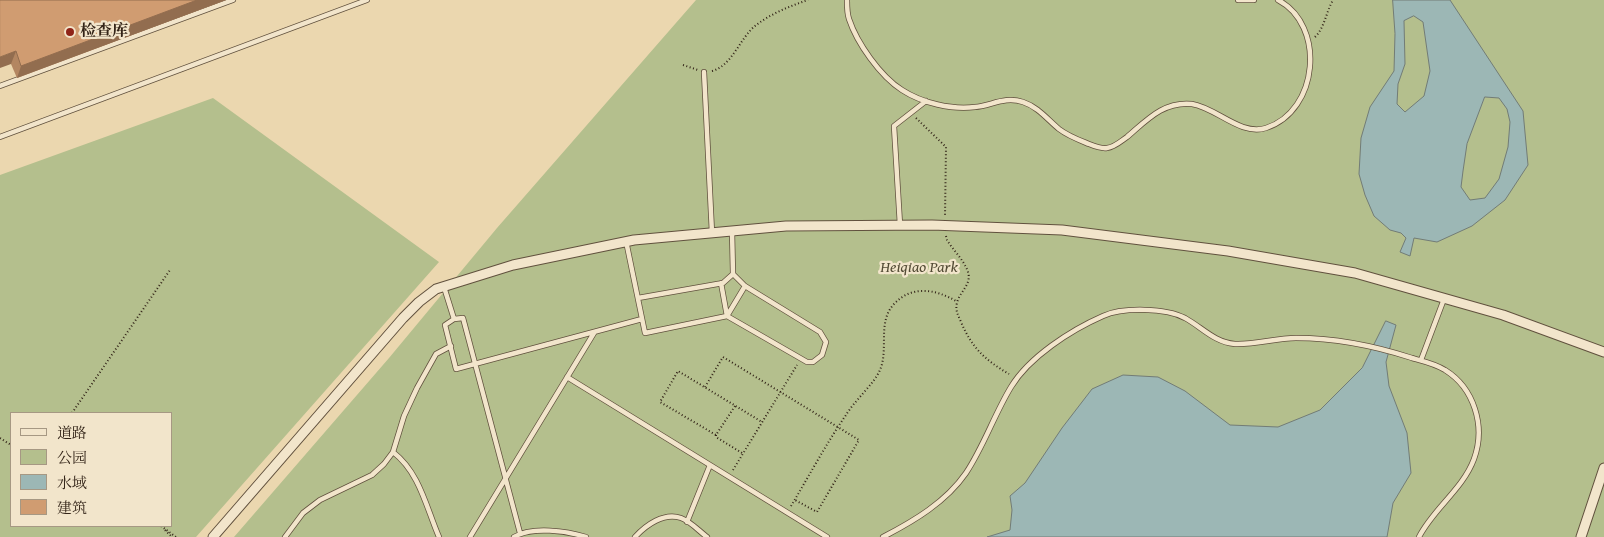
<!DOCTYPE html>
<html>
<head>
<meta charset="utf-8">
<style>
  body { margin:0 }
  #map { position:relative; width:1604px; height:537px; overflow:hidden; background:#ebd7af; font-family:"Gentium Book Plus","Noto Serif SC",serif }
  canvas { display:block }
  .legend { position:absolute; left:10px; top:412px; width:162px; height:115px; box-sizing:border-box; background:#f2e5cb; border:1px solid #a69883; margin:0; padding:6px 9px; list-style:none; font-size:15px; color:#332418 }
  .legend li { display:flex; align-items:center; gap:10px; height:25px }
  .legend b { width:25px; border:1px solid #a69883 }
</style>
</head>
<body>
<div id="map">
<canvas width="1604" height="537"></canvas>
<ul class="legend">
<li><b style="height:6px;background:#f2e5cb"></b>道路</li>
<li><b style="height:14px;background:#b4bf8d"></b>公园</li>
<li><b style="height:14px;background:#9cb7b5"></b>水域</li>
<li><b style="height:14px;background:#d09c71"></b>建筑</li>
</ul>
</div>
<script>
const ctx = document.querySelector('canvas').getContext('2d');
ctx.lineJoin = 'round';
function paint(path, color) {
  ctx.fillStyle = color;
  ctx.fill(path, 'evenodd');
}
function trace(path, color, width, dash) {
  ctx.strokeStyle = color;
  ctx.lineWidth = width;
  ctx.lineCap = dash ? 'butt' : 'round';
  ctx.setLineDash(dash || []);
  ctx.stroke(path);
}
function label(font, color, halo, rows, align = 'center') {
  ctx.font = font + ' "Gentium Book Plus","Noto Serif SC",serif';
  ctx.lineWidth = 4.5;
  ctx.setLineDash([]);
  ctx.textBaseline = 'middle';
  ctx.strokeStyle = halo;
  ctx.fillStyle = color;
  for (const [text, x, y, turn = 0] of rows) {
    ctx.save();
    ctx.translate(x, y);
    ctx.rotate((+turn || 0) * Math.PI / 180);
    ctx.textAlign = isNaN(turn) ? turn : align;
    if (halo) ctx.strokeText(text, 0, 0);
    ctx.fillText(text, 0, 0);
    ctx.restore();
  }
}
paint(new Path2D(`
  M 696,0 L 1604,0 L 1604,537 L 234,537 L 389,358 L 497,228 Z
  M 213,98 L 439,262 L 196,537 L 0,537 L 0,175 ZM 11,413 L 171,413 L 171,526 L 11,526 Z`), '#b4bf8d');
const water = new Path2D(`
  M 1393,0 L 1450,0 L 1523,111 L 1528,165 L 1505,200 L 1472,226 L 1437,242 L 1414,238 L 1410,256 L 1400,252 L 1406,238 L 1401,233 L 1390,230 L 1374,216 L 1365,195 L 1359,174 L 1361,138 L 1370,107 L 1394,71 L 1395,34 ZM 1414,16 L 1423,22 L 1430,71 L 1424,96 L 1405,112 L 1397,104 L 1398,84 L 1405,64 L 1404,21 ZM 1485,97 L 1499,98 L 1507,109 L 1510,122 L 1508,147 L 1499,179 L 1485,198 L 1470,200 L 1461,187 L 1463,171 L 1467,144 Z
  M 1386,321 L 1396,325 L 1386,362 L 1389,386 L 1407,433 L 1411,473 L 1393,503 L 1387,537 L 987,537 L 1010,530 L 1012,510 L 1010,496 L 1025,483 L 1062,428 L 1092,389 L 1123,375 L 1158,377 L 1185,391 L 1230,425 L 1278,427 L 1320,410 L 1362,368 Z`);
paint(water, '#9cb7b5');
trace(water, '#727c76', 1);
const lane = new Path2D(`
  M 847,0 C 847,6 847,13 849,19 C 857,43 880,76 902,90 C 922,103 952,110 975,107 C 991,106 1004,96 1023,102 C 1038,107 1047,119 1059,129 C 1068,136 1079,140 1089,144 C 1094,146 1102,149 1107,148 C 1115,147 1121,141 1127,137 C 1146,121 1163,101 1192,104 C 1217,108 1240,136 1266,128 C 1319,111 1326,25 1278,0
  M 1238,0 L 1254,0
  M 704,72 L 712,233
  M 0,86 L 233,0
  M 0,137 L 367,0
  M 900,225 L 894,126 L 926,101
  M 626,241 L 645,333 L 727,316 L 807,362 L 813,362 L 822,355 L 826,342 L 820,332 L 745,286 L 733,274
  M 721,283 L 727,316
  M 444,287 L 454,319 L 445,325 L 456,369 L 642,319
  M 638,298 L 723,283 L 733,274 L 732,231
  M 727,316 L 745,286
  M 454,319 L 463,318 L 520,533
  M 1421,360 L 1444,299
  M 567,377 L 827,537
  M 393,452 C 420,473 426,507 439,537
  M 687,522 L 710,465
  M 285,537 L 303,513 L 320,500 L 372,475 L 384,464 L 393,452 L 404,416 L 417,388 L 436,354 L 451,346
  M 470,537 L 594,333
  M 514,537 C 532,526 567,531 586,537
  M 635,537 C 646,525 664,512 681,518 C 690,521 699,531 707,537
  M 883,537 C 914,521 946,502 966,473 C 984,446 994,415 1011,387 C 1029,357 1071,330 1103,316 C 1123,307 1166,308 1185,318 C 1203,328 1214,342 1235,344 C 1255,345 1276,338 1296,338 C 1335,338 1375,346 1412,358 C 1423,361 1436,364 1445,370 C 1474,388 1486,426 1474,459 C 1463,489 1433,509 1419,537`);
const street = new Path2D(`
  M 213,537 L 403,318 L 419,302 L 436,289 L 513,265 L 634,240 L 786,226 L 932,225 L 1062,230 L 1228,251 L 1355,273 L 1503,315 L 1604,352
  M 1581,537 L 1604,468`);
trace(lane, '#61513e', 6);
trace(street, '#61513e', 11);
trace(new Path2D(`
  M 1315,37 C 1325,27 1326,12 1333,0
  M 683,65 L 698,70
  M 712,71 C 732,66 740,38 755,26 C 770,14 790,6 808,0
  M 916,118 L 946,147 L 945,216
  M 946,236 L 947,240 C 953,250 964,260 968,272 C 972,285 959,292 957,303 C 955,310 958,315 961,322 C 972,348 985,360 1009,374
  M 705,387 L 723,357 L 859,440 L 817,512 L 795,500
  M 735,406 L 716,435 L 660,402 L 678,371 L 762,422
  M 72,413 L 170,270
  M 716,435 L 716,437 L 742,453
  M 0,438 L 11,445
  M 733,470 L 797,365
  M 791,506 C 809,476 826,444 846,415 C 855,400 874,384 880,370 C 889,349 877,322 894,304 C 912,285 935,289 956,301
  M 161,526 L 176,537
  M 165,530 L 172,537`), '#332418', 2, [1, 2.5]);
trace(lane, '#f2e5cb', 4.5);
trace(street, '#f2e5cb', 9);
paint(new Path2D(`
  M 0,0 L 226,0 L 17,78 L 11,64 Z`), '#b38661');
paint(new Path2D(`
  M 197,0 L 226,0 L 17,78 L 21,66 Z
  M 16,51 L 11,64 L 0,68 L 0,57 Z`), '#926d4f');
const building = new Path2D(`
  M 0,0 L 197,0 L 21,66 L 16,51 L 0,57 Z`);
paint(building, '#d09c71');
trace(building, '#926d4f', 1);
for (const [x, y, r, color] of [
  [70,32,5,"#8f2418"]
]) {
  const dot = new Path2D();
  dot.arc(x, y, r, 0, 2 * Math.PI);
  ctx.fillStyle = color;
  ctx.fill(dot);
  trace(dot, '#f2e5cb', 2);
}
label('bold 16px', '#332418', '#f2e5cb', [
  ["检查库",80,32]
], 'left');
label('italic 16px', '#534b35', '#f2e5cb', [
  ["Heiqiao Park",919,268]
]);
</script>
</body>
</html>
